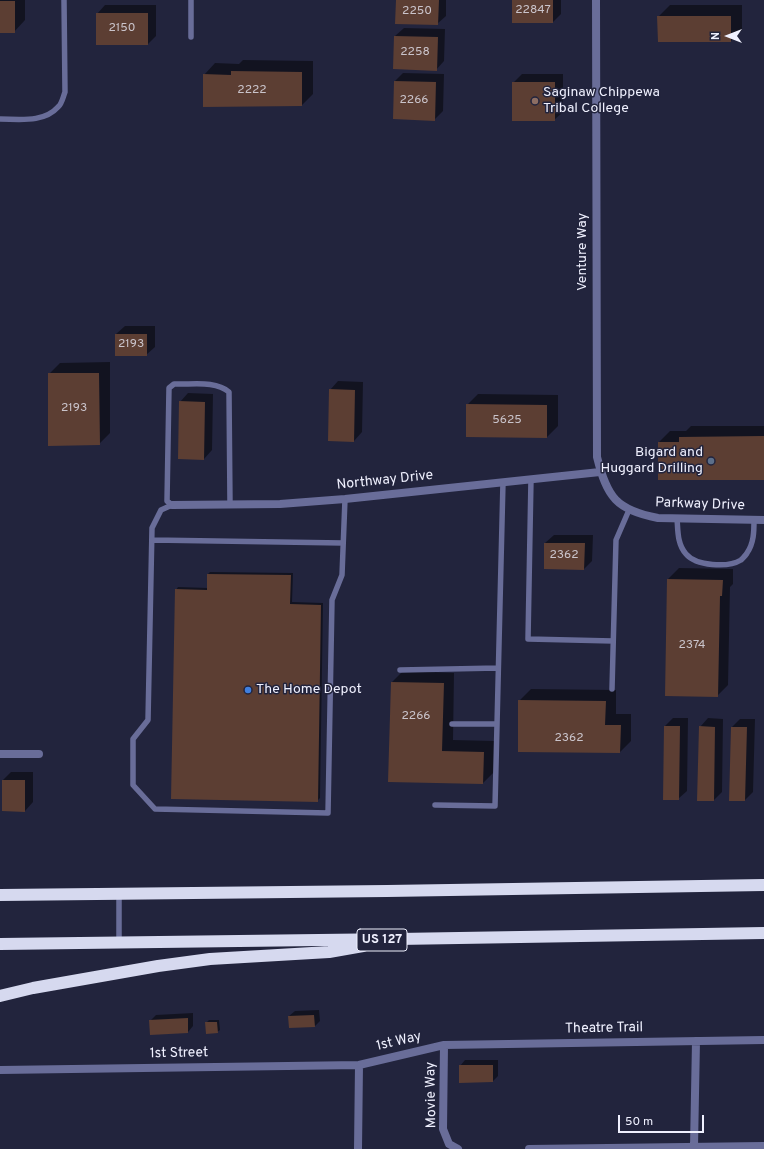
<!DOCTYPE html>
<html>
<head>
<meta charset="utf-8">
<style>
  body { margin:0 }
  #map { position:relative; width:764px; height:1149px; overflow:hidden; background:#22243d; font-family:Overpass,sans-serif }
  canvas { display:block }
  .north { position:absolute; left:708px; top:16px; width:40px; height:40px; -webkit-text-stroke:3px #22243d; paint-order:stroke; rotate:270deg; font-size:11px; font-weight:700; line-height:16px; text-align:center; color:#eff0fe }
  .north::after { content:''; display:block; margin:auto; width:14px; height:18px; background:#eff0fe; clip-path:polygon(50% 0,100% 100%,50% 72%,0 100%) }
  .scale { position:absolute; left:618px; top:1115px; width:86px; height:18px; box-sizing:border-box; border:2px solid #eff0fe; border-top:0; padding-left:5px; font-size:12px; line-height:14px; white-space:nowrap; color:#eff0fe; -webkit-text-stroke:3px #22243d; paint-order:stroke }
</style>
</head>
<body>
<div id="map">
<canvas width="764" height="1149"></canvas>
<div class="north">N</div>
<div class="scale">50 m</div>
</div>
<script>
const ctx = document.querySelector('canvas').getContext('2d');
ctx.lineJoin = 'round';
function paint(path, color) {
  ctx.fillStyle = color;
  ctx.fill(path, 'evenodd');
}
function trace(path, color, width, dash) {
  ctx.strokeStyle = color;
  ctx.lineWidth = width;
  ctx.lineCap = dash ? 'butt' : 'round';
  ctx.setLineDash(dash || []);
  ctx.stroke(path);
}
function label(font, color, halo, rows, align = 'center') {
  ctx.font = font + ' Overpass,sans-serif';
  ctx.lineWidth = 3;
  ctx.setLineDash([]);
  ctx.textBaseline = 'middle';
  ctx.strokeStyle = halo;
  ctx.fillStyle = color;
  for (const [text, x, y, turn = 0] of rows) {
    ctx.save();
    ctx.translate(x, y);
    ctx.rotate((+turn || 0) * Math.PI / 180);
    ctx.textAlign = isNaN(turn) ? turn : align;
    if (halo) ctx.strokeText(text, 0, 0);
    ctx.fillText(text, 0, 0);
    ctx.restore();
  }
}
paint(new Path2D(`
  M 0,0 L 25,0 L 25,20 L 14,32 L 0,32 Z
  M 397,0 L 446,0 L 446,16 L 437,24 Z
  M 513,0 L 561,0 L 561,14 L 553,22 Z
  M 105,5 L 156,5 L 156,36 L 148,44 L 97,14 Z
  M 670,5 L 742,5 L 742,30 L 731,41 L 658,17 Z
  M 404,28 L 445,29 L 444,61 L 436,70 L 395,36 Z
  M 243,60 L 313,61 L 313,94 L 302,105 L 204,75 L 215,63 L 239,64 Z
  M 403,73 L 444,74 L 443,111 L 434,120 L 395,81 Z
  M 522,74 L 563,74 L 563,112 L 554,120 L 513,83 Z
  M 125,326 L 155,326 L 155,347 L 146,355 L 116,334 Z
  M 110,362 L 110,433 L 99,444 L 49,374 L 60,363 Z
  M 338,381 L 363,382 L 362,432 L 354,441 L 330,390 Z
  M 188,393 L 213,394 L 212,450 L 204,459 L 179,458 L 180,402 Z
  M 478,394 L 558,395 L 558,426 L 547,437 L 467,405 Z
  M 691,426 L 764,426 L 764,479 L 659,442 L 670,431 L 686,431 Z
  M 554,535 L 593,535 L 592,561 L 584,569 L 545,568 L 545,543 Z
  M 679,568 L 733,569 L 733,584 L 730,587 L 728,685 L 717,696 L 668,579 Z
  M 210,572 L 293,573 L 292,602 L 323,603 L 320,798 L 317,801 L 176,590 L 178,587 L 208,588 L 208,574 Z
  M 403,671 L 454,673 L 453,740 L 495,741 L 494,772 L 483,783 L 390,781 L 392,682 Z
  M 531,689 L 616,690 L 616,714 L 631,714 L 631,741 L 620,752 L 519,701 Z
  M 673,718 L 688,718 L 687,791 L 678,799 L 665,726 Z
  M 708,718 L 723,719 L 722,792 L 714,800 L 700,727 Z
  M 740,719 L 755,719 L 753,792 L 745,800 L 730,800 L 732,727 Z
  M 11,772 L 33,772 L 33,802 L 25,811 L 3,780 Z
  M 319,1010 L 320,1021 L 315,1026 L 289,1016 L 295,1011 Z
  M 193,1013 L 193,1026 L 188,1032 L 151,1034 L 150,1021 L 156,1015 Z
  M 209,1020 L 219,1020 L 220,1030 L 217,1032 L 206,1023 Z
  M 465,1060 L 498,1060 L 498,1076 L 493,1081 L 460,1066 Z`), '#0007');
paint(new Path2D(`
  M 396,0 L 439,0 L 438,25 L 395,24 Z
  M 512,0 L 553,0 L 553,23 L 512,23 Z
  M 0,1 L 15,1 L 15,33 L 0,33 Z
  M 96,13 L 148,13 L 148,45 L 96,45 Z
  M 657,16 L 731,16 L 731,42 L 658,42 Z
  M 394,36 L 438,37 L 437,71 L 393,69 Z
  M 231,71 L 302,72 L 302,106 L 203,107 L 203,74 L 231,75 Z
  M 394,81 L 436,82 L 435,121 L 393,119 Z
  M 512,82 L 555,82 L 555,121 L 512,121 Z
  M 115,334 L 147,334 L 147,356 L 115,356 Z
  M 48,373 L 99,373 L 100,445 L 48,446 Z
  M 329,389 L 355,390 L 354,442 L 328,441 Z
  M 179,401 L 205,402 L 204,460 L 178,459 Z
  M 466,404 L 547,405 L 547,438 L 466,437 Z
  M 764,436 L 764,480 L 658,480 L 658,442 L 679,442 L 679,437 Z
  M 544,543 L 585,543 L 584,570 L 544,569 Z
  M 207,574 L 291,575 L 290,604 L 321,605 L 318,802 L 171,799 L 175,589 L 207,590 Z
  M 667,579 L 723,580 L 722,596 L 720,596 L 718,697 L 665,696 Z
  M 391,682 L 444,683 L 442,751 L 484,752 L 483,784 L 388,782 Z
  M 518,700 L 606,701 L 605,725 L 621,725 L 620,753 L 518,752 Z
  M 664,726 L 680,726 L 679,800 L 663,800 Z
  M 699,726 L 715,727 L 714,801 L 697,801 Z
  M 731,727 L 747,727 L 745,801 L 729,801 Z
  M 2,780 L 25,780 L 25,812 L 2,811 Z
  M 314,1015 L 315,1027 L 289,1028 L 288,1016 Z
  M 188,1018 L 188,1033 L 150,1035 L 149,1020 Z
  M 205,1022 L 217,1022 L 218,1033 L 206,1034 Z
  M 459,1065 L 493,1065 L 493,1082 L 459,1083 Z`), '#5c3e33');
trace(new Path2D(`
  M 191,0 L 191,37
  M 0,119 C 19,119 44,123 58,107 C 62,104 63,97 65,92 L 64,0
  M 531,479 L 528,639 L 613,641
  M 230,504 L 229,392 C 215,380 191,385 174,384 L 169,388 L 167,501 L 172,505 L 161,510 L 152,528 L 148,720 L 133,739 L 133,785 L 155,809 L 328,813 L 332,600 L 342,575 L 345,499
  M 677,518 C 678,530 677,544 686,554 C 696,566 728,568 741,560 C 743,558 746,555 747,553 C 754,543 754,531 754,520
  M 152,540 L 343,543
  M 400,670 L 498,668
  M 612,689 L 616,540 L 629,510
  M 452,724 L 497,724
  M 435,805 L 495,806 L 503,482
  M 119,894 L 119,943`), '#696d99', 5.5);
trace(new Path2D(`
  M 596,0 L 597,457 C 607,497 616,510 658,518 L 764,520
  M 172,505 L 280,504 L 345,499 L 600,472
  M 0,754 L 39,754
  M 444,1045 L 443,1129 L 449,1144 L 458,1149
  M 0,1070 L 359,1065 L 444,1045 L 764,1040
  M 694,1147 L 696,1041
  M 358,1149 L 359,1065
  M 529,1149 L 764,1146`), '#696d99', 8);
trace(new Path2D(`
  M 0,895 L 387,891 L 764,885
  M 0,944 L 398,939 L 764,933
  M 0,996 L 33,988 L 158,966 L 210,959 L 329,952 L 363,946`), '#d6d9ef', 12);
for (const [x, y, r, color] of [
  [535,101,4,"#8d6e63"],
  [711,461,4,"#5c6f8a"],
  [248,690,4,"#3f7fe0"]
]) {
  const dot = new Path2D();
  dot.arc(x, y, r, 0, 2 * Math.PI);
  ctx.fillStyle = color;
  ctx.fill(dot);
  trace(dot, '#22243d', 1.5);
}
label('12px', '#cac4cb', null, [
  ["22847",533,11],
  ["2250",417,12],
  ["2150",122,29],
  ["2258",415,53],
  ["2222",252,91],
  ["2266",414,101],
  ["2193",131,345],
  ["2193",74,409],
  ["5625",507,421],
  ["2362",564,556],
  ["2374",692,646],
  ["2266",416,717],
  ["2362",569,739]
]);
for (const [x, y, w] of [
  [382,940,50]
]) {
  const box = new Path2D();
  box.roundRect(x - w / 2, y - 11, w, 22, 3);
  ctx.fillStyle = '#22243d';
  ctx.fill(box);
  trace(box, '#eff0fe', 1);
}
label('bold 13px', '#eff0fe', null, [
  ["US 127",382,940]
]);
label('14px', '#eff0fe', '#22243d', [
  ["Saginaw Chippewa",543,93],
  ["Tribal College",543,109],
  ["Bigard and",703,453,"right"],
  ["Huggard Drilling",703,469,"right"],
  ["The Home Depot",256,690]
], 'left');
label('14px', '#eff0fe', '#22243d', [
  ["Venture Way",583,252,-90],
  ["Northway Drive",385,481,-6],
  ["Parkway Drive",700,505,2],
  ["Theatre Trail",604,1029,-1],
  ["1st Way",399,1042,-13],
  ["1st Street",179,1054,-1],
  ["Movie Way",432,1095,-91]
]);
</script>
</body>
</html>
